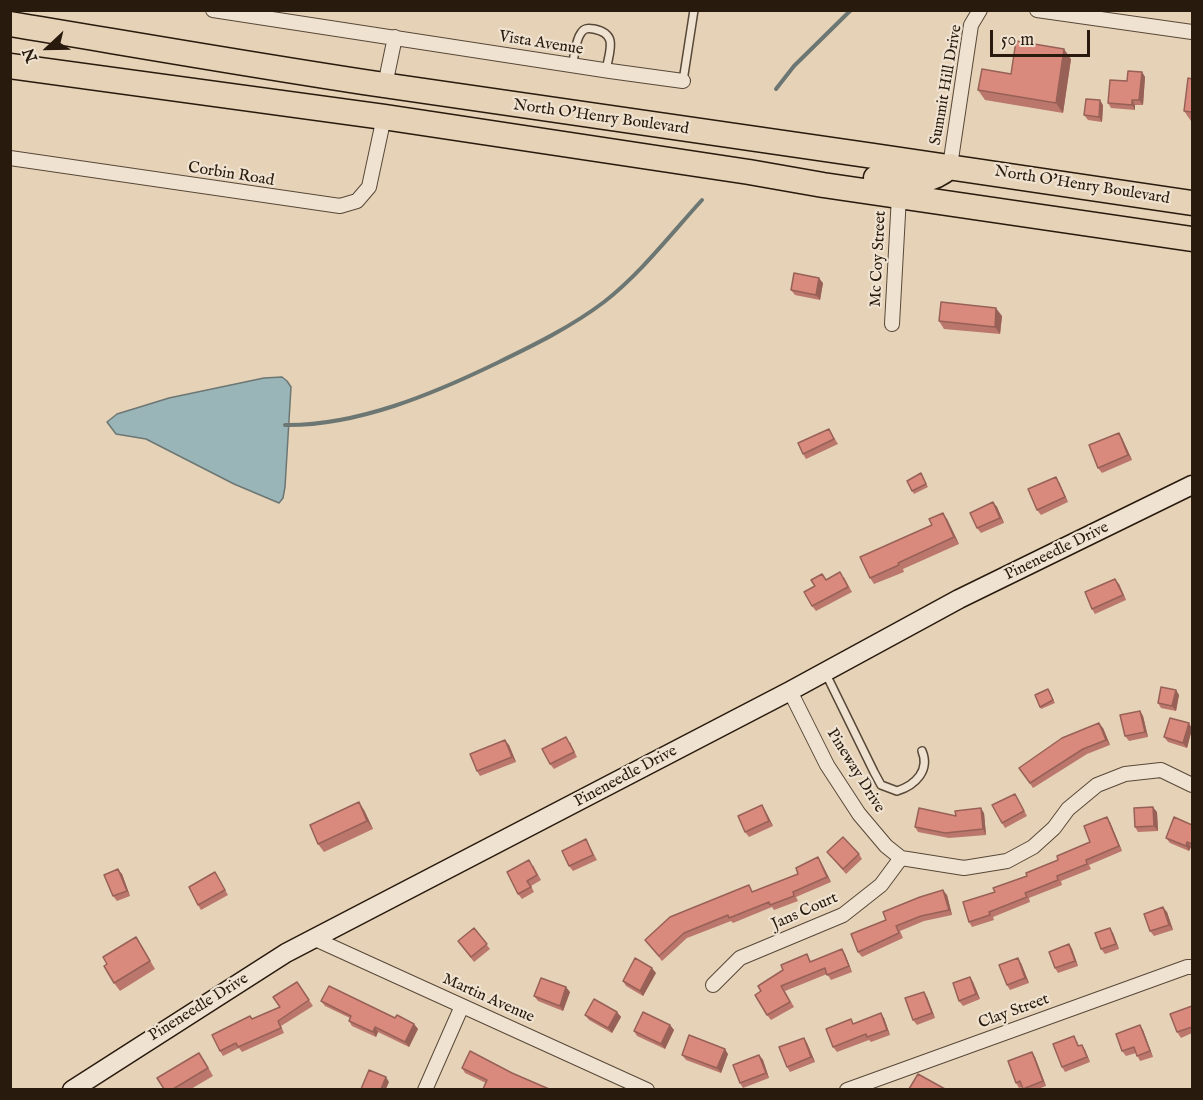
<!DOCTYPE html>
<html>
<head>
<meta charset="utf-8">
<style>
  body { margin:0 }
  #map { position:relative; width:1203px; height:1100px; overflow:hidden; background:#e6d2b7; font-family:"IM FELL English",serif }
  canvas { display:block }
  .frame { position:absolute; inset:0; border:12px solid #281a0d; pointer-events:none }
  .north { position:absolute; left:18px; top:18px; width:60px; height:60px; -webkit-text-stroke:4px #efe2d0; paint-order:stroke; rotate:248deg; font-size:16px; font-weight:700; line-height:24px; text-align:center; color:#281a0d }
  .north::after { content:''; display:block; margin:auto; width:21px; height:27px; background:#281a0d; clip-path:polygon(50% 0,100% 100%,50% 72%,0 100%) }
  .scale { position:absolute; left:990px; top:30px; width:100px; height:27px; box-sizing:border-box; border:3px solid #281a0d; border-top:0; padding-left:8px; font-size:18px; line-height:21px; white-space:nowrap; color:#281a0d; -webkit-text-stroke:4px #efe2d0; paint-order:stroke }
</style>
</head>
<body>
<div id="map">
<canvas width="1203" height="1100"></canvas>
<div class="frame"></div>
<div class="north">N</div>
<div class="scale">50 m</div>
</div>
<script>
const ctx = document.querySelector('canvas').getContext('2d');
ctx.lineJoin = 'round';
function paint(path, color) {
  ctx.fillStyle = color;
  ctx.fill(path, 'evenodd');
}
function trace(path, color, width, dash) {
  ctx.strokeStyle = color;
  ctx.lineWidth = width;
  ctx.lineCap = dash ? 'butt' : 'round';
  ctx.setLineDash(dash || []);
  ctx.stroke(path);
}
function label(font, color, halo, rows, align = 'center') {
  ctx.font = font + ' "IM FELL English",serif';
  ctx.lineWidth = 4.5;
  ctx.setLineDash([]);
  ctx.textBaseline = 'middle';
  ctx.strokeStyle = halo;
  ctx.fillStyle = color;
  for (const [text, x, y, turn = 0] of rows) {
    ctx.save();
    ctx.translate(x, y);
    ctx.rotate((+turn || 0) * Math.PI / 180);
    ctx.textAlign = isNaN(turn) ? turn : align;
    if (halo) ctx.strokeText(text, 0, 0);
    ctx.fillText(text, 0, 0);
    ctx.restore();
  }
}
const water = new Path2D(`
  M 282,377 L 287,381 L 291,387 L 285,487 L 283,498 L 279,503 L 234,484 L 146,439 L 116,434 L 107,422 L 117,414 L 169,398 L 264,378 Z`);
paint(water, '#9ab5b8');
trace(water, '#6c7774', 1.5);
trace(new Path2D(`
  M 776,89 L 794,66 L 851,10
  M 285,425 C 357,426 433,394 497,363 C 534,345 571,327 604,302 C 641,273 670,235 702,200`), '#6c7774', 4);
const lane = new Path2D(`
  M 572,65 C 575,56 575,41 581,33 C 584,28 588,28 594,29 C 619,34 609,51 606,71
  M 683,81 L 694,10
  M 825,672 L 874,772 L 881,785 L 897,791 C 916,785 930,770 922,751`);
const street = new Path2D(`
  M 213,10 L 610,71 L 683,81
  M 1037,10 L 1192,32
  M 385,85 L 395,37
  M 10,158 L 340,206 L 357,201 L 369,187 L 384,117
  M 950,166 L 971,25 L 980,10
  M 892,324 L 899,196
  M 790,691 L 827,765 L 859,814 L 886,846 L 901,858 L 964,868 L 1007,861 L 1033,847 L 1054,828 L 1068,809 L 1097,785 L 1125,774 L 1161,770 L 1192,785
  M 315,939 L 647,1090
  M 713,985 L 740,958 L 843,915 L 881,885 L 901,858
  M 425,1090 L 462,1006
  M 847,1090 L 1187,967 L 1192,967`);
const secondary = new Path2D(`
  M 72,1090 L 286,953 L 790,691 L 959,599 L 1192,485`);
const highway = new Path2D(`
  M 10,24 C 137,45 263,67 390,86 C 657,126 925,162 1192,203
  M 10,66 L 384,117 L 749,172 L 823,185 L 1192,239
  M 876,178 C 904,180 927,187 950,166`);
trace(lane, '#584838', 10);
trace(street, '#584838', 16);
trace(secondary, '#281a0d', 21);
trace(highway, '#281a0d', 27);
trace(lane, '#efe2d0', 7);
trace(street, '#efe2d0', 14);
trace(secondary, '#efe2d0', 18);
trace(highway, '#e6d2b7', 24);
paint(new Path2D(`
  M 1071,59 L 1063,113 L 985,100 L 978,90 L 1011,74 Z
  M 1142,72 L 1145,77 L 1143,105 L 1135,105 L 1135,110 L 1111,108 L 1108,103 Z
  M 1192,79 L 1192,121 L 1191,121 L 1184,111 Z
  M 1103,105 L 1102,122 L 1088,120 L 1084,115 Z
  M 823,283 L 820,300 L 795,295 L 791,290 Z
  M 1002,316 L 1000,334 L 944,329 L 939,321 Z
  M 829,429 L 838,444 L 806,459 L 803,454 Z
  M 1119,433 L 1122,438 L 1132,460 L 1102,473 L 1098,468 Z
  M 921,473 L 928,487 L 914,494 L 912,491 Z
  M 1059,482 L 1068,502 L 1041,515 L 1037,510 Z
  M 993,502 L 997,507 L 1004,523 L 981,533 L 977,528 Z
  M 947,519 L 959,544 L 903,569 L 904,572 L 874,584 L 870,578 Z
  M 844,577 L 852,592 L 816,611 L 812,606 L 826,580 Z
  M 1119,584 L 1126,600 L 1095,614 L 1092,609 Z
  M 1048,689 L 1055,703 L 1041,709 L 1040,707 Z
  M 1176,690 L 1179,695 L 1176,711 L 1161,708 L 1158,703 Z
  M 1140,711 L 1143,716 L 1148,737 L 1129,741 L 1125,736 Z
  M 1189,723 L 1192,729 L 1187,748 L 1168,742 L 1164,737 Z
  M 1103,728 L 1110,745 L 1087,754 L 1033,788 L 1019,768 Z
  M 570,742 L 577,757 L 554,769 L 550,764 Z
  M 509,745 L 516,762 L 480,776 L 477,771 Z
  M 1018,799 L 1027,816 L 1005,828 L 1002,823 Z
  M 364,810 L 373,829 L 324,852 L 318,844 Z
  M 765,810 L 773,826 L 749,837 L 745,832 Z
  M 1157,812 L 1158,831 L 1138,832 L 1135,827 Z
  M 984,813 L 986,835 L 949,838 L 918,832 L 915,827 Z
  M 1110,822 L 1122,851 L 1089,865 L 1091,869 L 1061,881 L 1062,885 L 1029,898 L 1030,902 L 993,917 L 994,920 L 972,927 L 969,922 L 995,892 L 1058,860 L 1090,842 Z
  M 1192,825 L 1192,848 L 1191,847 L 1189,851 L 1170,843 L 1166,838 Z
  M 586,839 L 597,860 L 573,871 L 569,866 Z
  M 827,852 L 859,854 L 862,859 L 846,874 Z
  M 818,857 L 821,862 L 831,882 L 796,897 L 798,901 L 774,910 L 772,907 L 733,923 L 731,921 L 687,938 L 662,961 L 645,940 L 753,892 L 798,874 Z
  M 533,865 L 541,880 L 531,886 L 534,892 L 522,899 L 518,894 Z
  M 215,872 L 228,895 L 201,910 L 198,905 Z
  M 122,874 L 130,896 L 117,901 L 113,896 Z
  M 947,895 L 952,915 L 924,921 L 900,931 L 903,938 L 862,957 L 858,952 L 851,934 Z
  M 1167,912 L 1173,930 L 1154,936 L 1150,931 Z
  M 474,928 L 490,949 L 474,962 L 458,941 Z
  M 1113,933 L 1119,949 L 1105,954 L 1101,949 Z
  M 1069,944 L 1072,949 L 1078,966 L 1058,973 L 1055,968 Z
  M 141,945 L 155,969 L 120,991 L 114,983 Z
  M 842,949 L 845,954 L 852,972 L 831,980 L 827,974 L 785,991 L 794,1007 L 771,1020 L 767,1015 L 761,991 L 807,954 L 811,962 Z
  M 1021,963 L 1029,983 L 1010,990 L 1007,985 Z
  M 656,973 L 643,996 L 626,986 L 623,981 Z
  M 970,977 L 973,982 L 980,999 L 963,1006 L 959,1001 Z
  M 297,982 L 313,1006 L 281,1026 L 284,1033 L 242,1052 L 239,1048 L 223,1056 L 220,1051 L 252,1019 L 280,1007 Z
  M 570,992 L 563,1011 L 538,1001 L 534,996 Z
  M 927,997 L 935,1018 L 917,1025 L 913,1020 Z
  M 321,1001 L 395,1018 L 414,1024 L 418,1029 L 409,1047 L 378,1032 L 376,1037 L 352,1026 L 349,1021 L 350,1018 L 325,1006 Z
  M 1192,1006 L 1192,1033 L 1181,1038 L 1177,1032 Z
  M 617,1012 L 621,1017 L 612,1033 L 589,1020 L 585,1015 Z
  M 884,1018 L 890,1035 L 871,1042 L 869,1040 L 837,1052 L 833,1047 L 855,1023 Z
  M 670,1025 L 674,1030 L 665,1049 L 637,1036 L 634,1031 Z
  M 1143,1030 L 1153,1057 L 1140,1061 L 1136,1053 L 1126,1056 L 1122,1051 Z
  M 804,1038 L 807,1043 L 815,1062 L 790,1072 L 787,1067 Z
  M 1077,1041 L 1079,1046 L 1085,1050 L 1090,1062 L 1065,1072 L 1062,1067 Z
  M 1032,1052 L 1035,1057 L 1046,1086 L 1038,1089 L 1024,1089 L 1023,1087 L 1019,1088 L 1016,1083 Z
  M 728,1054 L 721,1073 L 686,1060 L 682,1055 Z
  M 759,1055 L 763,1060 L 769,1078 L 743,1088 L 740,1083 Z
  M 204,1060 L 213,1076 L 191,1089 L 164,1089 Z
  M 462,1068 L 512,1073 L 486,1083 L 465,1073 Z`), '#bb776b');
paint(new Path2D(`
  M 1064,49 L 1071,59 L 1063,113 L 1056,103 Z
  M 1142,72 L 1145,77 L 1143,105 L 1139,100 Z
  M 1100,100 L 1103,105 L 1102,122 L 1099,117 Z
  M 1132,100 L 1135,105 L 1135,110 L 1132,105 Z
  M 819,278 L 823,283 L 820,300 L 816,295 Z
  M 996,308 L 1002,316 L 1000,334 L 995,327 Z
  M 1119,433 L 1122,438 L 1132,460 L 1128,455 Z
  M 1056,477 L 1059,482 L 1068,502 L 1065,497 Z
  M 993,502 L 997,507 L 1004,523 L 1000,518 Z
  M 943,513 L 947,519 L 959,544 L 954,537 Z
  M 1115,579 L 1119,584 L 1126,600 L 1123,595 Z
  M 1176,690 L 1179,695 L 1176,711 L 1172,706 Z
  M 1140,711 L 1143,716 L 1148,737 L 1145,732 Z
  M 1099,723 L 1103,728 L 1110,745 L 1106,740 Z
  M 1189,723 L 1192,729 L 1187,748 L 1183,743 Z
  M 505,740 L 509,745 L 516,762 L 512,757 Z
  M 359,802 L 364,810 L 373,829 L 367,821 Z
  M 762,805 L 765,810 L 773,826 L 769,821 Z
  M 1153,807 L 1157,812 L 1158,831 L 1154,826 Z
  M 981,808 L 984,813 L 986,835 L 983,829 Z
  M 1107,817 L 1110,822 L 1122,851 L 1119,846 Z
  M 1187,842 L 1191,847 L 1189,851 L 1186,846 Z
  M 818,857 L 821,862 L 831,882 L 827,877 Z
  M 118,869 L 122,874 L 130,896 L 127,891 Z
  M 943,890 L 947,895 L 952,915 L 949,910 Z
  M 1163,907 L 1167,912 L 1173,930 L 1169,925 Z
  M 1110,928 L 1113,933 L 1119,949 L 1116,944 Z
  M 1069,944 L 1072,949 L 1078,966 L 1075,961 Z
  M 842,949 L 845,954 L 852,972 L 849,966 Z
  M 1018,958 L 1021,963 L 1029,983 L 1025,978 Z
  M 652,968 L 656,973 L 643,996 L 640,991 Z
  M 970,977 L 973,982 L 980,999 L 976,994 Z
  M 566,987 L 570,992 L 563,1011 L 560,1006 Z
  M 924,992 L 927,997 L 935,1018 L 932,1013 Z
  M 617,1012 L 621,1017 L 612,1033 L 608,1028 Z
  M 881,1013 L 884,1018 L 890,1035 L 887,1030 Z
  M 414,1024 L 418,1029 L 409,1047 L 405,1042 Z
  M 670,1025 L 674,1030 L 665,1049 L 661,1044 Z
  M 1140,1025 L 1143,1030 L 1153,1057 L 1150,1051 Z
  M 375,1027 L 378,1032 L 376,1037 L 373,1032 Z
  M 804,1038 L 807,1043 L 815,1062 L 811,1057 Z
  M 1082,1045 L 1085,1050 L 1090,1062 L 1087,1057 Z
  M 725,1049 L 728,1054 L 721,1073 L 717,1068 Z
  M 1032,1052 L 1035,1057 L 1046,1086 L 1043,1081 Z
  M 759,1055 L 763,1060 L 769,1078 L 766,1073 Z
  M 386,1077 L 389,1082 L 386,1089 L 381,1089 Z`), '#986157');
const building = new Path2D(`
  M 1016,41 L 1064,49 L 1056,103 L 978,90 L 982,69 L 1011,74 Z
  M 1128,71 L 1142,72 L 1139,100 L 1132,100 L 1132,105 L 1108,103 L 1110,80 L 1127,81 Z
  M 1188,78 L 1192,79 L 1192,112 L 1184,111 Z
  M 1086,99 L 1100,100 L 1099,117 L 1084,115 Z
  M 794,273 L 819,278 L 816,295 L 791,290 Z
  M 941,302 L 996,308 L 995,327 L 939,321 Z
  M 829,429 L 834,439 L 803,454 L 798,443 Z
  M 1119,433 L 1128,455 L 1098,468 L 1089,445 Z
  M 921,473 L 926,484 L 912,491 L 907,481 Z
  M 1056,477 L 1065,497 L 1037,510 L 1028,489 Z
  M 993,502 L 1000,518 L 977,528 L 970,513 Z
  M 943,513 L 954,537 L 898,563 L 899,565 L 870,578 L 860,557 L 932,525 L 929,519 Z
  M 840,572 L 848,587 L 812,606 L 804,592 L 815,586 L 811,580 L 822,574 L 826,580 Z
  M 1115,579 L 1123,595 L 1092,609 L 1085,592 Z
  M 1161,687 L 1176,690 L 1172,706 L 1158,703 Z
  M 1048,689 L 1053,700 L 1040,707 L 1035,695 Z
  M 1140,711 L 1145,732 L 1125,736 L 1120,715 Z
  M 1170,718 L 1189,723 L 1183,743 L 1164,737 Z
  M 1099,723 L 1106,740 L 1083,749 L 1030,783 L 1019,768 L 1062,738 Z
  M 566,737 L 574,752 L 550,764 L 542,749 Z
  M 505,740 L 512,757 L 477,771 L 470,754 Z
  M 1015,794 L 1024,811 L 1002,823 L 992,805 Z
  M 359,802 L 367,821 L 318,844 L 310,825 Z
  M 762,805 L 769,821 L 745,832 L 738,816 Z
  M 1153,807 L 1154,826 L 1135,827 L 1134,808 Z
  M 919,808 L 956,816 L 955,811 L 981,808 L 983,829 L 945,833 L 915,827 Z
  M 1107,817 L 1119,846 L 1086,860 L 1087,864 L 1057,876 L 1058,880 L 1025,893 L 1027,897 L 989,912 L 990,915 L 969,922 L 963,902 L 995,892 L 993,888 L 1027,876 L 1026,873 L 1058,860 L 1057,856 L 1090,842 L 1084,826 Z
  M 1174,817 L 1192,825 L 1192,844 L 1187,842 L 1186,846 L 1166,838 Z
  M 843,837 L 859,854 L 843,869 L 827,852 Z
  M 586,839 L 593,855 L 569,866 L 562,851 Z
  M 818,857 L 827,877 L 793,892 L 794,896 L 770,905 L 769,902 L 729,918 L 728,915 L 684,933 L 659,956 L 645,940 L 670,917 L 749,885 L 752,892 L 798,874 L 796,868 Z
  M 529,860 L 537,875 L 527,881 L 531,887 L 518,894 L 507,872 Z
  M 118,869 L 127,891 L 113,896 L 104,875 Z
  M 215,872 L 225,890 L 198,905 L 189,887 Z
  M 943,890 L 949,910 L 921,916 L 896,926 L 899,933 L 858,952 L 851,934 L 886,920 L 883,912 L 920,897 Z
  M 1163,907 L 1169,925 L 1150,931 L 1144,914 Z
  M 474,928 L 487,944 L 471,957 L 458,941 Z
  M 1110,928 L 1116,944 L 1101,949 L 1095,933 Z
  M 136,937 L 150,961 L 114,983 L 104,966 L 107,964 L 103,957 Z
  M 1069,944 L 1075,961 L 1055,968 L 1049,952 Z
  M 842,949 L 849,966 L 827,975 L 825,968 L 781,986 L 790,1002 L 767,1015 L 755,995 L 761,991 L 758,986 L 783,970 L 781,965 L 807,954 L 810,962 Z
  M 635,958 L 652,968 L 640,991 L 623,981 Z
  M 1018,958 L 1025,978 L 1007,985 L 999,965 Z
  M 970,977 L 976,994 L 959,1001 L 953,983 Z
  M 541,978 L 566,987 L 560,1006 L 534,996 Z
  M 297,982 L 309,1000 L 278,1021 L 281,1028 L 238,1047 L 236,1043 L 220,1051 L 212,1035 L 250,1016 L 252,1019 L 280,1007 L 273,997 Z
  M 329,986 L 395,1018 L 397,1015 L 414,1024 L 405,1042 L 375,1027 L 373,1032 L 349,1021 L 351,1016 L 321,1001 Z
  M 924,992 L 932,1013 L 913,1020 L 905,998 Z
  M 594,999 L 617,1012 L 608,1028 L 585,1015 Z
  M 1192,1006 L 1192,1027 L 1177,1032 L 1170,1014 Z
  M 643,1012 L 670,1025 L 661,1044 L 634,1031 Z
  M 881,1013 L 887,1030 L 867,1037 L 866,1034 L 833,1047 L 826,1029 L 851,1019 L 853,1024 Z
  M 1140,1025 L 1150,1051 L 1137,1056 L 1134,1047 L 1122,1051 L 1116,1034 Z
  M 689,1035 L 725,1049 L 717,1068 L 682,1055 Z
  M 1074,1036 L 1078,1046 L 1082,1045 L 1087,1057 L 1062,1067 L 1053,1044 Z
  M 804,1038 L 811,1057 L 787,1067 L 779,1047 Z
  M 470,1051 L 512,1073 L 549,1089 L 483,1089 L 487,1080 L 462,1068 Z
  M 1032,1052 L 1043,1081 L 1023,1089 L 1020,1081 L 1016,1083 L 1008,1061 Z
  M 199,1053 L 208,1068 L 173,1089 L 164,1089 L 157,1078 Z
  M 759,1055 L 766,1073 L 740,1083 L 733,1065 Z
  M 369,1070 L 386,1077 L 381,1089 L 361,1089 Z
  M 918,1074 L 945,1089 L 909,1089 Z`);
paint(building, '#d98a7c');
trace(building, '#986157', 1.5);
label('16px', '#281a0d', '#efe2d0', [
  ["Vista Avenue",541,44,9],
  ["Summit Hill Drive",947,85,-80],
  ["North O'Henry Boulevard",601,118,8],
  ["Corbin Road",231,175,9],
  ["North O'Henry Boulevard",1082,186,9],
  ["Mc Coy Street",879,259,-87],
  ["Pineneedle Drive",1057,552,-26],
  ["Pineway Drive",855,771,58],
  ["Pineneedle Drive",626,777,-28],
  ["Jans Court",805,912,-24],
  ["Martin Avenue",488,999,24],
  ["Pineneedle Drive",199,1008,-32],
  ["Clay Street",1014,1012,-20]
]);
</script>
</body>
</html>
